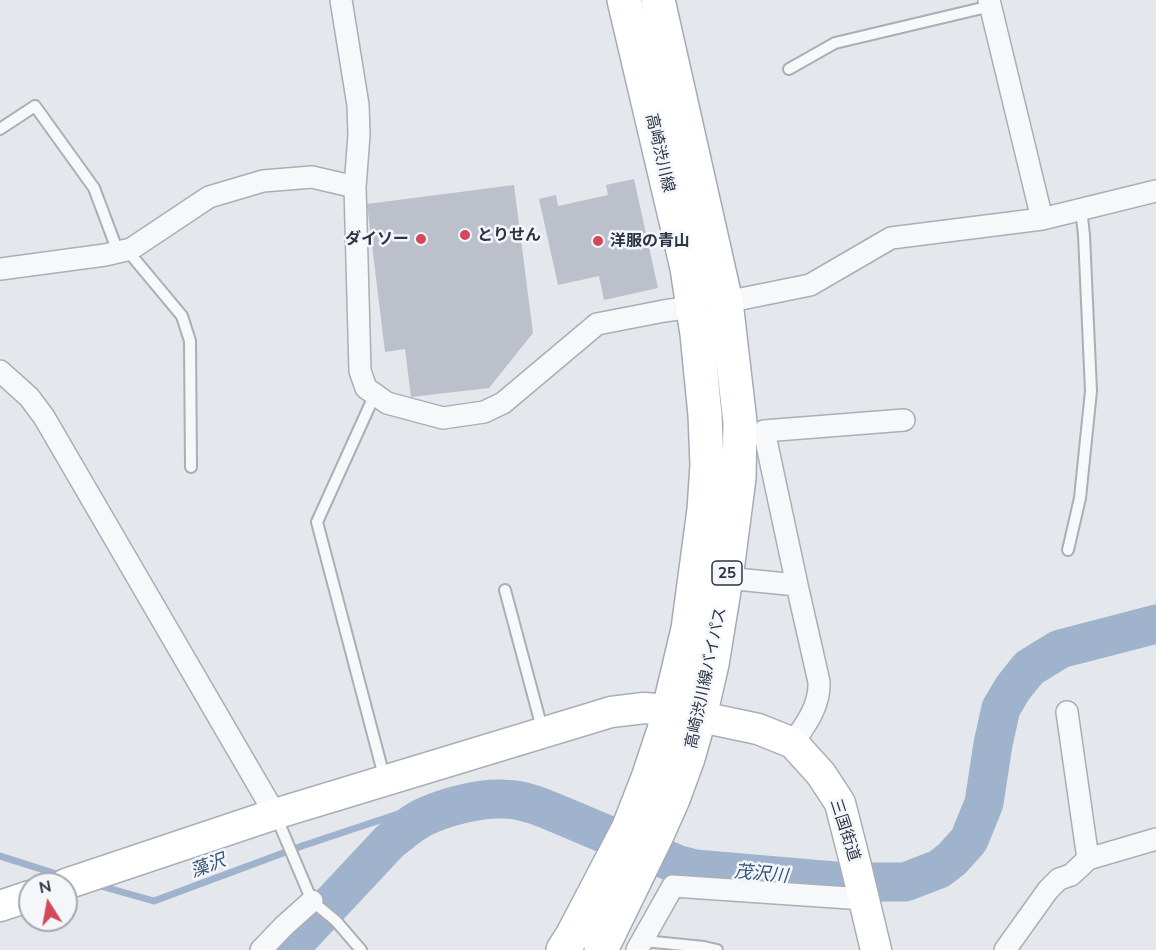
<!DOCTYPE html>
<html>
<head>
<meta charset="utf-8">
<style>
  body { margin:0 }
  #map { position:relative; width:1156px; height:950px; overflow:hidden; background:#e4e7ec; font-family:Mulish,sans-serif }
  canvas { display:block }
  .north { position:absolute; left:18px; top:872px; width:60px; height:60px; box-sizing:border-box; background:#f4f6f9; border:2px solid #a4a8b1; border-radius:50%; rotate:349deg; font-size:16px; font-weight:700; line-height:24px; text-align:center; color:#2b3445 }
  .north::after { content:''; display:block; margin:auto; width:21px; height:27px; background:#d1495b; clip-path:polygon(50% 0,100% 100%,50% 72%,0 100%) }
</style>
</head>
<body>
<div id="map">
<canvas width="1156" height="950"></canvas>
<div class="north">N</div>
</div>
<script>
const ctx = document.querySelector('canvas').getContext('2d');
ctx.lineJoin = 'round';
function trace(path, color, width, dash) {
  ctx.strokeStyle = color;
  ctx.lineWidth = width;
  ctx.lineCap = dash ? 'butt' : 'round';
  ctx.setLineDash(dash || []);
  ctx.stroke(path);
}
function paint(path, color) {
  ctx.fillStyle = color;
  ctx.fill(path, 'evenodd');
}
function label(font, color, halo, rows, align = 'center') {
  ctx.font = font + ' Mulish,"Noto Sans JP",sans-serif';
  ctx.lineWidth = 5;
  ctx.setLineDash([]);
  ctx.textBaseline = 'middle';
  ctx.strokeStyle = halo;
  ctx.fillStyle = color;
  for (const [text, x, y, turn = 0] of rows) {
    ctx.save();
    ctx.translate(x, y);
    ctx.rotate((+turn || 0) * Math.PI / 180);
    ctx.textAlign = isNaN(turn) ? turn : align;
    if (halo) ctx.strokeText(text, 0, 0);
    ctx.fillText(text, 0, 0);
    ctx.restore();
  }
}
trace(new Path2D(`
  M 0,856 L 63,876
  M 97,885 L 154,901 L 302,846 L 407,811 L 423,817`), '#9fb4cc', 7);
trace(new Path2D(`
  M 288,950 L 390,841 C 401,833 411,823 424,817 C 445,807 479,798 503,799 C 529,799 554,813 577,822 C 611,836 645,851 679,865 L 695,869 L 846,882 L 905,882 L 939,869 L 952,859 L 969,840 L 984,803 L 993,744 L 1001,708 L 1013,688 L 1029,668 L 1060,649 L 1156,624`), '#9fb4cc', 39);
paint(new Path2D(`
  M 634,179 L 658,288 L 604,300 L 599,276 L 558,285 L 539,199 L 556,195 L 558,206 L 608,195 L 606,185 Z
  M 514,185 L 533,333 L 489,388 L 411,397 L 405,349 L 385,352 L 367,204 Z`), '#bbc0ca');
const lane = new Path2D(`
  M 789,69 L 835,43 L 991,6
  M 0,129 L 35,106 L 94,188 L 118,252
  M 127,250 L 182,316 L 190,341 L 191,467
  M 375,394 L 317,522 L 385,780
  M 1068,550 L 1080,498 L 1091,391 L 1084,235 L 1081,209
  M 505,590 L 543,732
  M 276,816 L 312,901 L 336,921 L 361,950
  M 644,941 L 704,947 L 717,950`);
const street = new Path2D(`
  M 341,0 L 358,105 L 359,135 L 355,187 L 360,371 L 366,388 L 387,403 L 443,418 L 484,412 L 503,403 L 597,324 L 664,311 L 726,302 L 810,285 L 891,238 L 1042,219 L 1156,191
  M 989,0 L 1042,219
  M 0,269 L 105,255 L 131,249 L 209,197 L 263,181 L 312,177 L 355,187
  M 0,371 L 29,397 L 44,417 L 275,814
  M 726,578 L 797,585 L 819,682 C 820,706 806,724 793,743
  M 797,585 L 764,431 L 904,420
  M 1067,712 L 1088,859
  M 261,950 L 284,926 L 312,901
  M 637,950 L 673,886 L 864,899
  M 1005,950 L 1048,890 L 1059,879 L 1071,875 L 1088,859 L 1156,839`);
const secondary = new Path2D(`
  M 66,884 L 275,814 L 611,712 L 644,708 L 668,710 L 758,729 L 793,743 L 821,774 L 840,803 L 856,866 L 876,950
  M 0,906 L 30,896`);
const primary = new Path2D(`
  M 563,950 L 572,936 L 628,829 L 648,778 L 664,730 L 688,629 L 704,510 L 707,465 L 705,415 L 697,334 L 687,268 L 624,0
  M 601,950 L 657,835 L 673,799 L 688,758 L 700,716 L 712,664 L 726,578 L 739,478 L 740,422 L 726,302 L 658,0`);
trace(lane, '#a9aeb7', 14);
trace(street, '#a9aeb7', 24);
trace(secondary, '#a9aeb7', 33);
trace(primary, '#a3abb8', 36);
trace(lane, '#f7f8fa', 10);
trace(street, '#f7f8fa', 21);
trace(secondary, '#fff', 30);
trace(primary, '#fff', 33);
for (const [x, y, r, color] of [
  [465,235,6,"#d1495b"],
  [421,239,6,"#d1495b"],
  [598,241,6,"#d1495b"]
]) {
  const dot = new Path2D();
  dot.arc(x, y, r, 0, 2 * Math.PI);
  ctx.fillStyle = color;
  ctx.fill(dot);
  trace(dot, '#f4f6f9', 2);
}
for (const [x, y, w] of [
  [727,573,30]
]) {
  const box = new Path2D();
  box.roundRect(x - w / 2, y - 12, w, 24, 4.5);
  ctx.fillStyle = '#f4f6f9';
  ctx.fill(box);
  trace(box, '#2b3445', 1.5);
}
label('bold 15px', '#2b3445', null, [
  ["25",727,573]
]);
label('16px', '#2b3445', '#f4f6f9', [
  ["高崎渋川線",660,153,77],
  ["高崎渋川線バイパス",706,678,-78],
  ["三国街道",845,830,72]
]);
label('bold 16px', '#2b3445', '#f4f6f9', [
  ["とりせん",477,235],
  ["ダイソー",409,239,"right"],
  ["洋服の青山",610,241]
], 'left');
label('italic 18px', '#34527a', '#f4f6f9', [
  ["藻沢",208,866,-20],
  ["茂沢川",761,874,5]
]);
</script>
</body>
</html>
